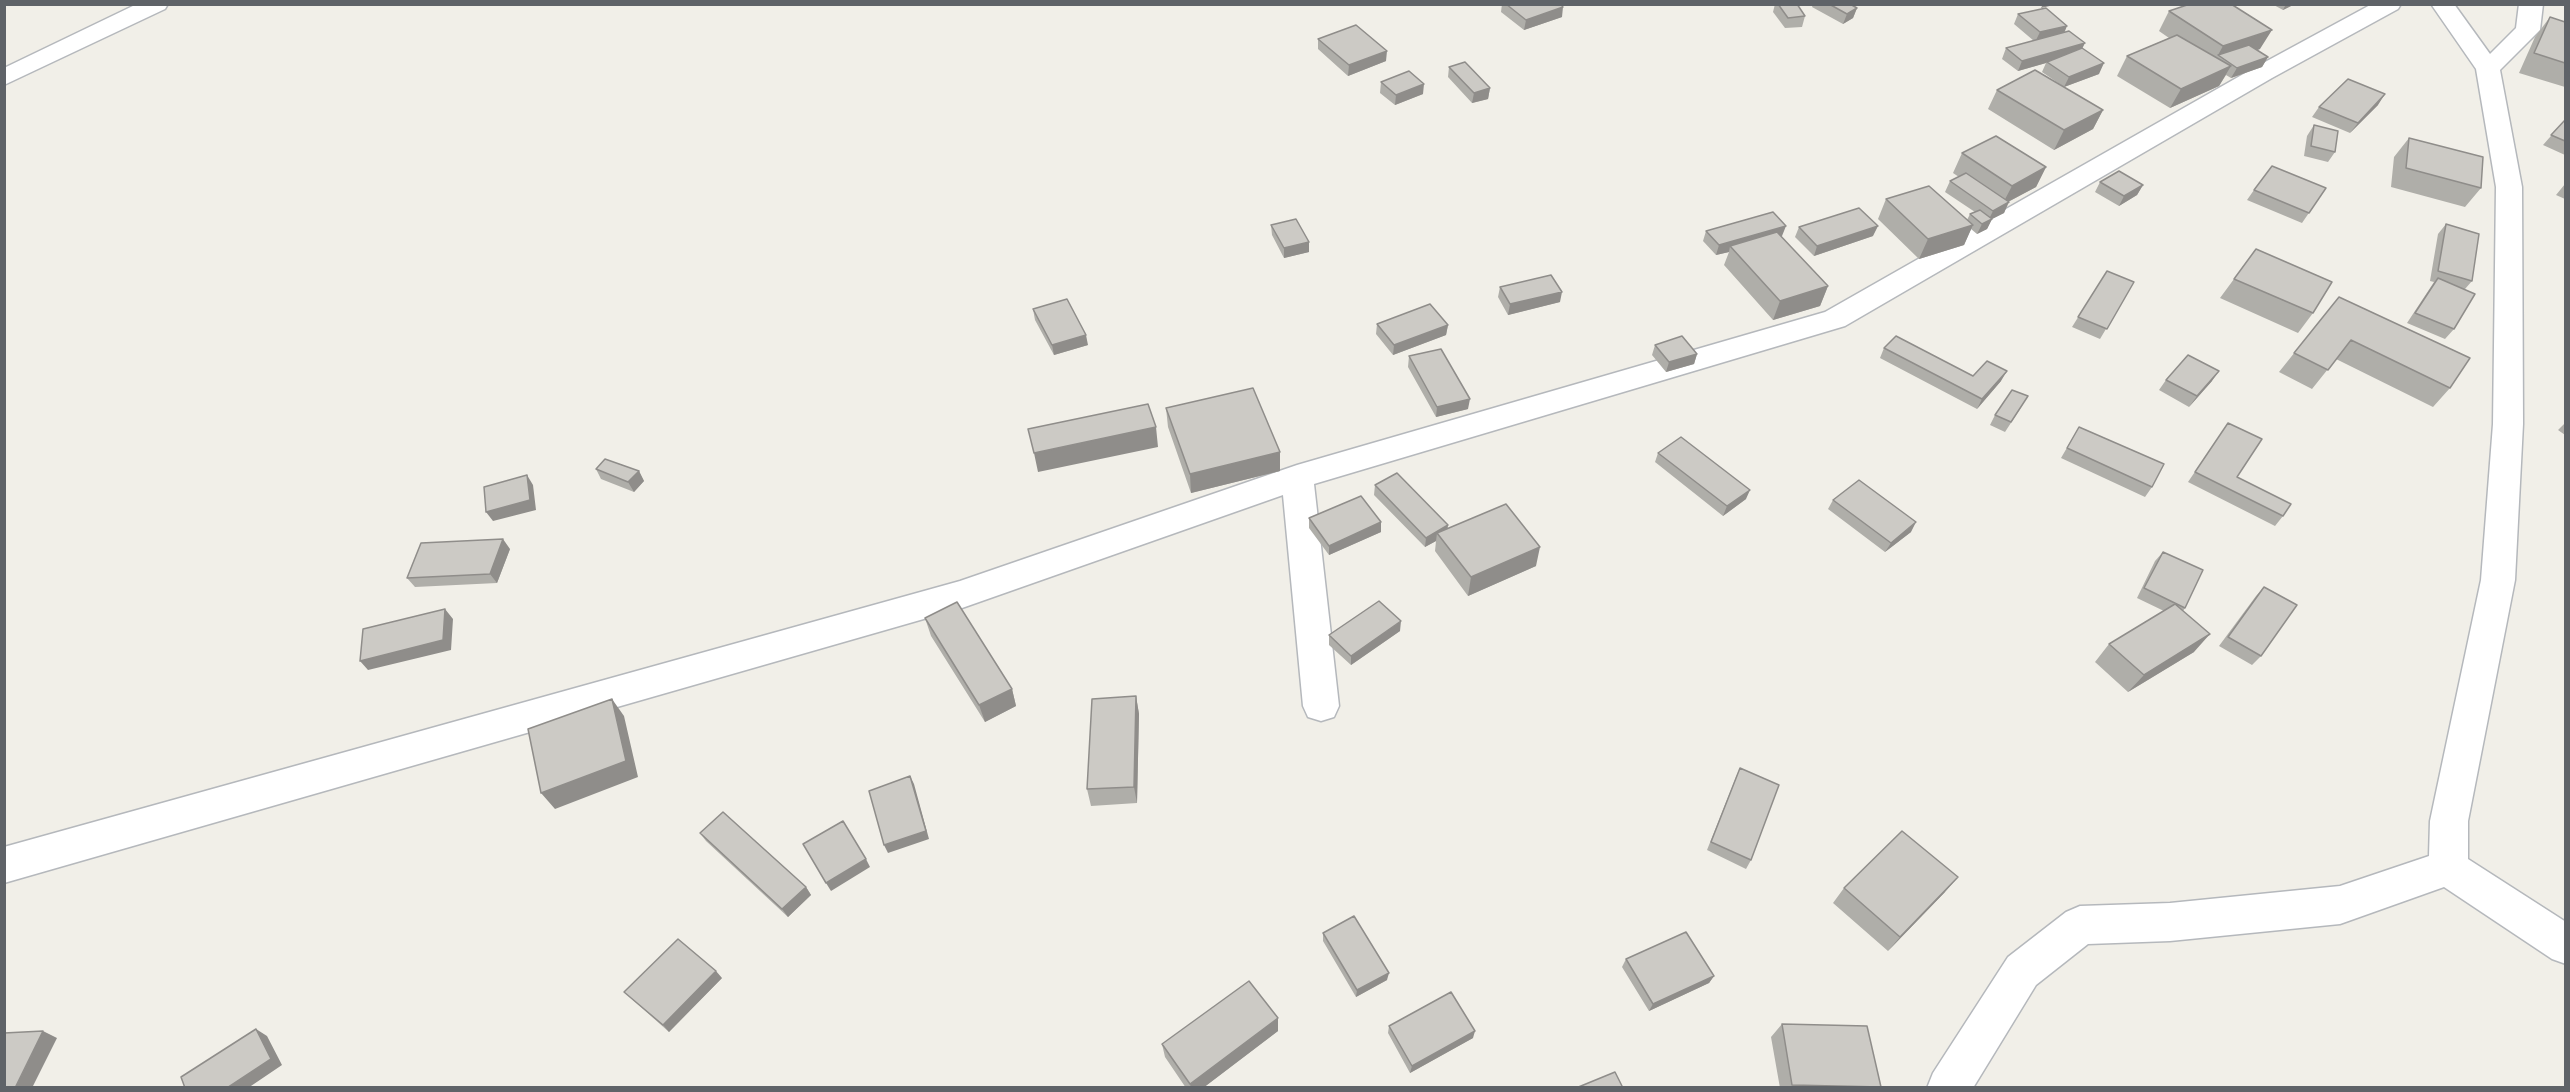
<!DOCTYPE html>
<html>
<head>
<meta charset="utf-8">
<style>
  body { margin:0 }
  #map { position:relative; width:2570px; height:1092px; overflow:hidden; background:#f1efe8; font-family:"PT Sans Narrow",sans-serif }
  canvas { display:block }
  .frame { position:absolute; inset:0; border:6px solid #5f6368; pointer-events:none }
</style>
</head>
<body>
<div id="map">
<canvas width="2570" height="1092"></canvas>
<div class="frame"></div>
</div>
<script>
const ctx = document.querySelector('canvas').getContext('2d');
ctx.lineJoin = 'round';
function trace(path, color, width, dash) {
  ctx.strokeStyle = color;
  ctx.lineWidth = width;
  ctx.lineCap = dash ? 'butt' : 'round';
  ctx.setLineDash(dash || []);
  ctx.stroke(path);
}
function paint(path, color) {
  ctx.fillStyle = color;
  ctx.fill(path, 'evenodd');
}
const minor = new Path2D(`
  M 137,4 L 168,4 L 165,9 L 4,85 L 4,68 Z
  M 2372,4 L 2401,4 L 2398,9 L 2272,78 L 1845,326 L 1314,484 L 1339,706 L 1334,717 L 1321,721 L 1308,717 L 1303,706 L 1283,495 L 962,608 L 4,883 L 4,847 L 960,581 L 1297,465 L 1825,312 L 2254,68 Z
  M 2431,4 L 2454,4 L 2490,54 L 2516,28 L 2519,4 L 2543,4 L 2540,30 L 2500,70 L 2522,187 L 2523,424 L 2515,580 L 2468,821 L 2468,859 L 2566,922 L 2566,964 L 2552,959 L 2444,887 L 2340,924 L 2170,941 L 2088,944 L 2036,985 L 1973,1088 L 1927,1088 L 1933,1073 L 2008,957 L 2066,912 L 2080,906 L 2170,903 L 2340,886 L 2429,856 L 2430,821 L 2481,580 L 2493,424 L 2496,187 L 2476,69 Z`);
trace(minor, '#b5b8bc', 3);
paint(minor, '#fff');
paint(new Path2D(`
  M 1502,4 L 1560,4 L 1562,17 L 1524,30 L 1501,12 Z
  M 1775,4 L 1797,4 L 1805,16 L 1802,27 L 1785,28 L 1773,12 Z
  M 1813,4 L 1850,4 L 1857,8 L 1853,18 L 1843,24 L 1812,7 Z
  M 2272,4 L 2295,4 L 2283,10 Z
  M 2169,11 L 2260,49 L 2257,50 L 2268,57 L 2262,67 L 2231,78 L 2226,75 L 2219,86 L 2170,108 L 2117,76 L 2127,56 L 2169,38 L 2159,31 Z
  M 2018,14 L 2064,32 L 2082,49 L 2099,74 L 2064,87 L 2042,72 L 2046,63 L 2018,71 L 2002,59 L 2006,48 L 2034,41 L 2014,24 Z
  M 2550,17 L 2565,22 L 2565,87 L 2519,73 L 2535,37 Z
  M 1318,39 L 1386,61 L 1348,76 L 1318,49 Z
  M 1449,67 L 1490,88 L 1488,99 L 1472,103 L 1448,77 Z
  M 1381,82 L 1423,94 L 1395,105 L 1380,93 Z
  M 1997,90 L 2103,110 L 2093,129 L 2054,150 L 1988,109 Z
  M 2378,105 L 2350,133 L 2312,117 L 2319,107 Z
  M 2565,120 L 2565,155 L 2543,145 Z
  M 2314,125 L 2335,152 L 2328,162 L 2304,156 L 2307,136 Z
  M 2409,138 L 2481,188 L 2465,207 L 2391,187 L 2394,157 Z
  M 1962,153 L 2046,167 L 2036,187 L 2008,202 L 2004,213 L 1992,219 L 1987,229 L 1977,234 L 1971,229 L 1964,245 L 1919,259 L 1878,219 L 1886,199 L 1967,220 L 1970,214 L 1975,212 L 1945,192 L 1950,181 L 1959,177 L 1953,173 Z
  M 2100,182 L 2143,185 L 2137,195 L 2119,206 L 2095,192 Z
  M 2565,184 L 2565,199 L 2556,195 Z
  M 2326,188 L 2302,223 L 2247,200 L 2254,190 Z
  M 2446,224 L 2472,281 L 2465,289 L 2454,329 L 2445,339 L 2407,323 L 2434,282 L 2430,281 L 2438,234 Z
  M 1271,225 L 1309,242 L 1309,252 L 1284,258 L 1272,235 Z
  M 1799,227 L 1873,236 L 1814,256 L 1795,237 Z
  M 1706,231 L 1782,236 L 1781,237 L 1828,286 L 1820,306 L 1773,320 L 1724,265 L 1729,252 L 1716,255 L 1703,241 Z
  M 2107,271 L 2134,282 L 2100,339 L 2072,327 Z
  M 2234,279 L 2313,313 L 2298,333 L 2220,298 Z
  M 1500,287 L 1560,302 L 1508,315 L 1498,297 Z
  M 2339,297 L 2450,388 L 2433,407 L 2336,359 L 2312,389 L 2279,372 Z
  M 1033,309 L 1088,345 L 1054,355 L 1035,320 Z
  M 1377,324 L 1448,325 L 1446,335 L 1393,355 L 1376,334 Z
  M 1655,345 L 1697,354 L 1694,364 L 1666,372 L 1652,355 Z
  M 1884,348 L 1973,376 L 2001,381 L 1977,409 L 1880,358 Z
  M 1409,356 L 1468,409 L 1436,417 L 1408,367 Z
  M 2166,380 L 2212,381 L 2189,407 L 2159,390 Z
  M 2022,406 L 2005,432 L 1990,425 L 1995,415 Z
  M 1166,408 L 1280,471 L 1191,493 L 1168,427 Z
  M 2228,423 L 2237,477 L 2283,516 L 2275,526 L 2188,482 Z
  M 2565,423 L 2565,435 L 2558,430 Z
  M 2079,427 L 2152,487 L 2145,497 L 2061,458 Z
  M 1658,453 L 1746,499 L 1723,516 L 1655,462 Z
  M 596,469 L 639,471 L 644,481 L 634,492 L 601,479 Z
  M 1375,485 L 1448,528 L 1536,566 L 1468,596 L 1435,551 L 1436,541 L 1425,547 L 1374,495 Z
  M 1833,500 L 1911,532 L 1885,552 L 1828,509 Z
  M 1309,518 L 1381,522 L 1381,532 L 1329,555 L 1309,528 Z
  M 510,549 L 497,583 L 415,587 L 407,578 Z
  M 2163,552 L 2185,608 L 2183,611 L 2194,652 L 2128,692 L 2095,662 L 2109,644 L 2164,611 L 2137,598 L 2155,561 Z
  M 2264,587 L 2261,656 L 2252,665 L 2219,646 L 2256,596 Z
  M 925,618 L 1012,689 L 1016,706 L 985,722 L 931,636 Z
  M 1400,631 L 1351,665 L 1329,645 L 1329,635 Z
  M 1136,696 L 1139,714 L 1137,803 L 1091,806 L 1087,789 Z
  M 1740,768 L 1751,860 L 1746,869 L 1707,850 L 1736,777 Z
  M 700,833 L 806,887 L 811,895 L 788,917 L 706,841 Z
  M 1844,888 L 1945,892 L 1888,951 L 1833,903 Z
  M 1323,933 L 1387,980 L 1356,997 L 1323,941 Z
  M 1626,959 L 1714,976 L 1709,983 L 1649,1011 L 1622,967 Z
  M 722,978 L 669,1032 L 624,992 Z
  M 1782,1024 L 1881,1088 L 1780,1088 L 1771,1037 Z
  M 1389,1026 L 1473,1038 L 1410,1073 L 1388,1033 Z
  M 1278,1031 L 1203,1088 L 1186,1088 L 1165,1057 L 1162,1044 Z`), '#afaea9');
paint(new Path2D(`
  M 2043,4 L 2058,4 L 2041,8 Z
  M 2286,4 L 2295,4 L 2283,10 Z
  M 1563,7 L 1562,17 L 1524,30 L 1526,20 Z
  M 1857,8 L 1853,18 L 1843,24 L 1847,14 Z
  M 2067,26 L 2063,36 L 2035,42 L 2040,32 Z
  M 2272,30 L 2260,49 L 2226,61 L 2218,55 L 2223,46 Z
  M 2085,43 L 2080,53 L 2047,62 L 2046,63 L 2018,71 L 2022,61 Z
  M 1387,51 L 1386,61 L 1348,76 L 1349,65 Z
  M 2268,57 L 2262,67 L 2231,78 L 2237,68 Z
  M 2104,63 L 2099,74 L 2064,87 L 2069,77 Z
  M 2231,66 L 2219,86 L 2170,108 L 2181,89 Z
  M 1424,84 L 1423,94 L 1395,105 L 1396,95 Z
  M 1490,88 L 1488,99 L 1472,103 L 1474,93 Z
  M 2385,94 L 2378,105 L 2350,133 L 2358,123 Z
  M 2103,110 L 2093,129 L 2054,150 L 2064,130 Z
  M 2046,167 L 2036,187 L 2002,205 L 2012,186 Z
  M 2143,185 L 2137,195 L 2119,206 L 2124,196 Z
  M 2009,202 L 2004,213 L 1988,221 L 1993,211 Z
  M 1992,219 L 1987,229 L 1977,234 L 1982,224 Z
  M 1973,225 L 1964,245 L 1919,259 L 1928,239 Z
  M 1786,226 L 1782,236 L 1734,250 L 1730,246 L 1729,252 L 1716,255 L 1719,245 Z
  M 1878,226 L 1873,236 L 1814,256 L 1817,246 Z
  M 1309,242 L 1309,252 L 1284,258 L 1284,248 Z
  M 1828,286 L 1820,306 L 1773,320 L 1780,301 Z
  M 1562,292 L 1560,302 L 1508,315 L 1510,304 Z
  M 1448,325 L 1446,335 L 1393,355 L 1394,345 Z
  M 1086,335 L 1088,345 L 1054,355 L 1052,345 Z
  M 1697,354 L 1694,364 L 1666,372 L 1669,362 Z
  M 2007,371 L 2001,381 L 1977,409 L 1982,399 Z
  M 2219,371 L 2212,381 L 2189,407 L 2197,396 Z
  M 1470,399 L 1468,409 L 1436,417 L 1437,407 Z
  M 1156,427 L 1158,447 L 1038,472 L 1034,453 Z
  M 1280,452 L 1280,471 L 1191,493 L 1190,474 Z
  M 639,471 L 644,481 L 634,492 L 628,482 Z
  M 527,475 L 533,485 L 536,510 L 493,521 L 486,512 Z
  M 1750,490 L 1746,499 L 1723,516 L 1727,506 Z
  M 1381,522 L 1381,532 L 1329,555 L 1329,546 Z
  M 1916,522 L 1911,532 L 1885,552 L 1891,543 Z
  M 1448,525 L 1447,535 L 1437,533 L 1436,541 L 1425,547 L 1426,538 Z
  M 503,539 L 510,549 L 497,583 L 490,574 Z
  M 1540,547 L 1536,566 L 1468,596 L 1471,577 Z
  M 445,609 L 453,619 L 451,650 L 368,670 L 360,661 Z
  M 1401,621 L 1400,631 L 1351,665 L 1351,656 Z
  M 2210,634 L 2194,652 L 2128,692 L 2144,675 Z
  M 1012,689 L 1016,706 L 985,722 L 979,705 Z
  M 1136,696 L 1139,714 L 1137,803 L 1134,787 Z
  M 612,699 L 624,716 L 638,777 L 555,809 L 541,793 Z
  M 910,776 L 914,784 L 929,839 L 888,853 L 884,845 Z
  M 866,859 L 870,867 L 831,891 L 826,883 Z
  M 1958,877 L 1945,892 L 1888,951 L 1900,937 Z
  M 806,887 L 811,895 L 788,917 L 782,909 Z
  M 716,971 L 722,978 L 669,1032 L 663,1025 Z
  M 1389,973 L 1387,980 L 1356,997 L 1357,990 Z
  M 1714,976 L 1709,983 L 1649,1011 L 1653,1004 Z
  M 1278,1018 L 1278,1031 L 1203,1088 L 1191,1088 L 1190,1084 Z
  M 256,1029 L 267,1036 L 282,1065 L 248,1088 L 227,1088 Z
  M 43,1031 L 57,1038 L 32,1088 L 15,1088 Z
  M 1475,1031 L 1473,1038 L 1410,1073 L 1412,1066 Z`), '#8f8d8a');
const building = new Path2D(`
  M 1506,4 L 1560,4 L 1563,7 L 1526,20 Z
  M 1778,4 L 1797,4 L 1805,16 L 1788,18 Z
  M 1829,4 L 1850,4 L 1857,8 L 1847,14 Z
  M 2190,4 L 2231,4 L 2272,30 L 2223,46 L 2169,11 Z
  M 2046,8 L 2067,26 L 2040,32 L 2018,14 Z
  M 2550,17 L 2565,22 L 2565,63 L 2534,53 Z
  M 1356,25 L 1387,51 L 1349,65 L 1318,39 Z
  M 2069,31 L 2085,43 L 2022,61 L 2006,48 Z
  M 2177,35 L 2231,66 L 2181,89 L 2127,56 Z
  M 2249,45 L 2268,57 L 2237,68 L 2218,55 Z
  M 2082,48 L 2104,63 L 2069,77 L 2047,62 Z
  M 1465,62 L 1490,88 L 1474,93 L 1449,67 Z
  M 2035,70 L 2103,110 L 2064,130 L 1997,90 Z
  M 1409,71 L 1424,84 L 1396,95 L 1381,82 Z
  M 2348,79 L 2385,94 L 2358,123 L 2319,107 Z
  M 2565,120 L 2565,141 L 2551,135 Z
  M 2314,125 L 2338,131 L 2335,152 L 2311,146 Z
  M 1996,136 L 2046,167 L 2012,186 L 1962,153 Z
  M 2409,138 L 2483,157 L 2481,188 L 2406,168 Z
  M 2272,166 L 2326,188 L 2309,213 L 2254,190 Z
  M 2119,171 L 2143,185 L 2124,196 L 2100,182 Z
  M 1966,173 L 2009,202 L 1993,211 L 1950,181 Z
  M 1929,186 L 1973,225 L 1928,239 L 1886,199 Z
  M 1859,208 L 1878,226 L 1817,246 L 1799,227 Z
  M 1980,210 L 1992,219 L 1982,224 L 1970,214 Z
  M 1773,212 L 1786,226 L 1719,245 L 1706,231 Z
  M 1296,219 L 1309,242 L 1284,248 L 1271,225 Z
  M 2446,224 L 2479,234 L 2472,281 L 2438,271 Z
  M 1777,232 L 1828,286 L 1780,301 L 1730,246 Z
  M 2256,249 L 2332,282 L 2313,313 L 2234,279 Z
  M 2107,271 L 2134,282 L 2107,329 L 2078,317 Z
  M 1551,275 L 1562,292 L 1510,304 L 1500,287 Z
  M 2438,278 L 2475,294 L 2454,329 L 2415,313 Z
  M 2339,297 L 2470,358 L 2450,388 L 2351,340 L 2328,370 L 2294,353 Z
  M 1067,299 L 1086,335 L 1052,345 L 1033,309 Z
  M 1430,304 L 1448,325 L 1394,345 L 1377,324 Z
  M 1682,336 L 1697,354 L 1669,362 L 1655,345 Z
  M 1896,336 L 1973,376 L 1987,361 L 2007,371 L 1982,399 L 1884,348 Z
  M 1441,349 L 1470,399 L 1437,407 L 1409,356 Z
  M 2188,355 L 2219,371 L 2197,396 L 2166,380 Z
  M 1253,388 L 1280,452 L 1190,474 L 1166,408 Z
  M 2012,390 L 2028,396 L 2011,422 L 1995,415 Z
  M 1148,404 L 1156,427 L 1034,453 L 1028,429 Z
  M 2228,423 L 2262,439 L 2237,477 L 2291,504 L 2283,516 L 2195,472 Z
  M 2079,427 L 2164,464 L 2152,487 L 2067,448 Z
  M 1681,437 L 1750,490 L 1727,506 L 1658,453 Z
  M 605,459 L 639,471 L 628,482 L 596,469 Z
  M 1397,473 L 1448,525 L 1426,538 L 1375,485 Z
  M 527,475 L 530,500 L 486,512 L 484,487 Z
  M 1859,480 L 1916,522 L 1891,543 L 1833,500 Z
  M 1361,496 L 1381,522 L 1329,546 L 1309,518 Z
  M 1506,504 L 1540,547 L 1471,577 L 1437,533 Z
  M 503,539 L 490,574 L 407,578 L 421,543 Z
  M 2163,552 L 2203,570 L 2185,608 L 2144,588 Z
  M 2264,587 L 2297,605 L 2261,656 L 2228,637 Z
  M 1379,601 L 1401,621 L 1351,656 L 1329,635 Z
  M 957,602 L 1012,689 L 979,705 L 925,618 Z
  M 2175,604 L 2210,634 L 2144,675 L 2109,644 Z
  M 445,609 L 443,640 L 360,661 L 363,629 Z
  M 1136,696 L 1134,787 L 1087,789 L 1092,699 Z
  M 612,699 L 626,761 L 541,793 L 528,729 Z
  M 1740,768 L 1779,785 L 1751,860 L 1711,842 Z
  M 910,776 L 926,831 L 884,845 L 869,791 Z
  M 723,812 L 806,887 L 782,909 L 700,833 Z
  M 843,821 L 866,859 L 826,883 L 803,844 Z
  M 1902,831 L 1958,877 L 1900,937 L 1844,888 Z
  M 1354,916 L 1389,973 L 1357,990 L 1323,933 Z
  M 1686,932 L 1714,976 L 1653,1004 L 1626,959 Z
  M 678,939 L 716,971 L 663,1025 L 624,992 Z
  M 1249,981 L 1278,1018 L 1190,1084 L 1162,1044 Z
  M 1451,992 L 1475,1031 L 1412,1066 L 1389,1026 Z
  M 1782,1024 L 1867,1026 L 1881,1087 L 1792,1085 Z
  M 256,1029 L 271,1059 L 227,1088 L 185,1088 L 181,1077 Z
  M 43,1031 L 15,1088 L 4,1088 L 4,1033 Z
  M 1615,1072 L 1623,1088 L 1576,1088 Z`);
paint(building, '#cccac5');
trace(building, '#8f8d8a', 1.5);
</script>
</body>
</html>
